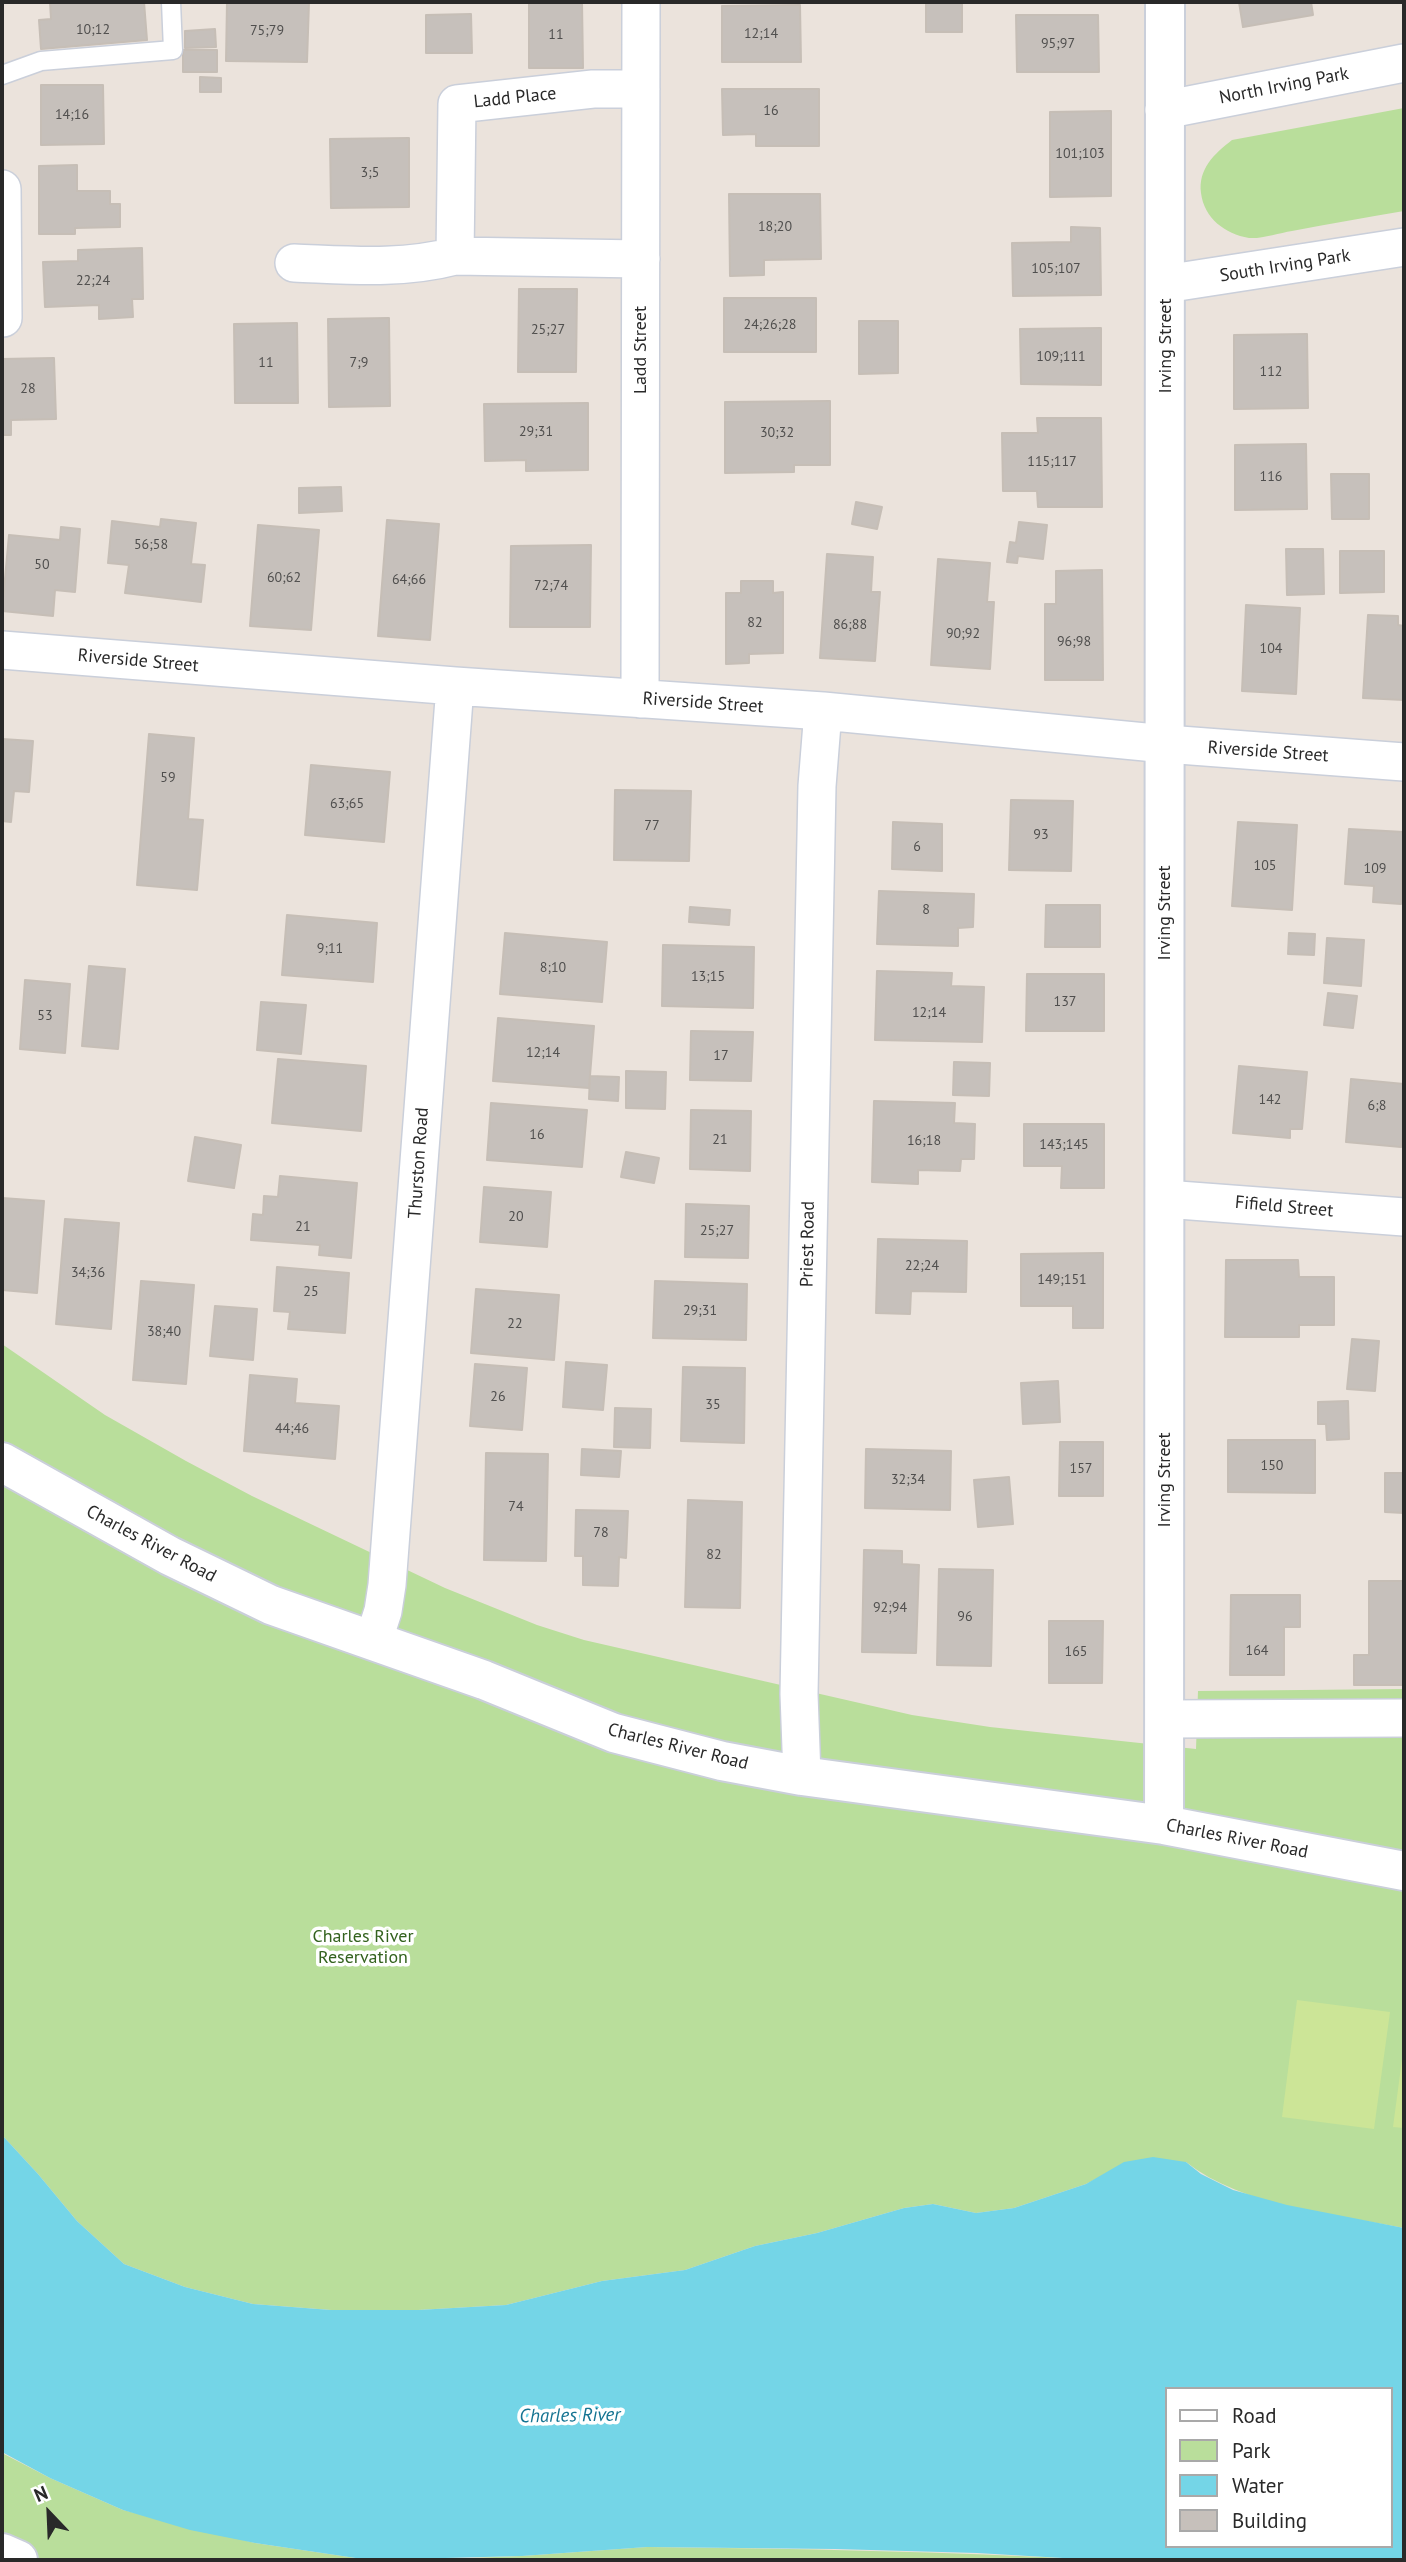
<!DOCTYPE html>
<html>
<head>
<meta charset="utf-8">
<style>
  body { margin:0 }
  #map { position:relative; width:1406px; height:2562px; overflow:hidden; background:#ebe3dc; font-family:"PT Sans",sans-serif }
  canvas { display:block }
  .frame { position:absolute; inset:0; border:4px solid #292929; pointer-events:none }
  .legend { position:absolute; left:1165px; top:2387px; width:228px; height:161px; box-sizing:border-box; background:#fff; border:2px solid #a9a9a9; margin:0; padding:9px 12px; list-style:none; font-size:21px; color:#292929 }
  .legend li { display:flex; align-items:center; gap:14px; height:35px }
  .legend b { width:35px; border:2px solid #a9a9a9 }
  .north { position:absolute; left:14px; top:2478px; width:70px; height:70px; -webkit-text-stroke:5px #fff; paint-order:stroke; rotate:337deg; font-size:19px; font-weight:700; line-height:28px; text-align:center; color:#292929 }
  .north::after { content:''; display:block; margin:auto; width:24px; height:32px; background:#292929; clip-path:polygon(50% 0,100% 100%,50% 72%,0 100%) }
</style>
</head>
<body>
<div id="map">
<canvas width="1406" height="2562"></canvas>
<div class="frame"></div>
<ul class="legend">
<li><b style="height:9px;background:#fff"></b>Road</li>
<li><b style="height:19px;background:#b9de9b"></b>Park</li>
<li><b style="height:19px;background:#74d5e7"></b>Water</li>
<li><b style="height:19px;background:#c6c0bb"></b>Building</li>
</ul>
<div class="north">N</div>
</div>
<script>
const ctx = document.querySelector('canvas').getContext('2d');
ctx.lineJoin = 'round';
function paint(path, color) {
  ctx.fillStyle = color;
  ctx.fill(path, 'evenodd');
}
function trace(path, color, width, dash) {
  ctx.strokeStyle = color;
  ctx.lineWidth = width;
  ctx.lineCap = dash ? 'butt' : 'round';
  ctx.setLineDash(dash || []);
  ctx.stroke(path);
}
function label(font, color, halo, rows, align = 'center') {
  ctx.font = font + ' "PT Sans",sans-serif';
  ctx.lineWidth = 7;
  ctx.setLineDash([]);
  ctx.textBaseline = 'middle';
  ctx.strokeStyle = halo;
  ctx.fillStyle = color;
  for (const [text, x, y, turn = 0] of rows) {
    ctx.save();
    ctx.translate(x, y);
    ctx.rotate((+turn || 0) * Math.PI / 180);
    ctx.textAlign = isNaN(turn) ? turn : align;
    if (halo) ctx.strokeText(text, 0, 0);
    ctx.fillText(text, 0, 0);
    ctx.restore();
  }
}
paint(new Path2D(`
  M 1404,108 L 1404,211 C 1367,217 1329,224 1292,231 C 1279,233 1262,239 1249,238 C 1225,234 1204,218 1201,193 C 1198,169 1214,154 1232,140 Z
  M 2,1344 L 105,1415 L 186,1461 L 252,1496 L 445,1588 L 537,1625 L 584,1640 L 912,1715 L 990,1727 L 1196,1749 L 1198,1691 L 1404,1689 L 1404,2228 C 1334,2214 1243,2207 1186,2162 L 1104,2175 L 1086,2184 L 1014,2208 L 976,2213 L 933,2204 L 904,2208 L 817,2233 L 755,2246 L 685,2270 L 602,2281 L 506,2305 L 418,2310 L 331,2310 L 253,2304 L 185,2287 L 124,2264 L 77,2221 L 38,2174 L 2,2135 Z
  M 2,2453 L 50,2478 L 123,2510 L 255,2543 L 369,2560 L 18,2560 L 2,2553 Z
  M 647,2547 C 797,2549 947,2551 1097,2560 L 420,2560 L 522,2556 Z`), '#b9de9b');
paint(new Path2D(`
  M 1297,2000 L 1390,2012 L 1374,2129 L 1282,2117 Z
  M 1404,2044 L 1404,2128 L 1393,2127 Z`), '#cce597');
paint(new Path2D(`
  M 2,2135 L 38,2174 L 77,2221 L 124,2264 L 185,2287 L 253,2304 L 331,2310 L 418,2310 L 506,2305 L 602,2281 L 685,2270 L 755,2246 L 817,2233 L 904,2208 L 933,2204 L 976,2213 L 1014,2208 L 1086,2184 L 1124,2162 L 1153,2157 L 1186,2162 L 1201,2174 L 1233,2190 L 1287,2205 L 1404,2228 L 1404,2560 L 1097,2560 L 977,2553 L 835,2549 L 647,2547 L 522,2556 L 369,2560 L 255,2543 L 190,2530 L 123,2510 L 50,2478 L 2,2452 ZM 1166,2389 L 1390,2389 L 1390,2546 L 1166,2546 Z`), '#74d5e7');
const building = new Path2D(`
  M 50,2 L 144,2 L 147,40 L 41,49 L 39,20 L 51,19 Z
  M 227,2 L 309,2 L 307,62 L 226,61 Z
  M 529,2 L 582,2 L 583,68 L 529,68 Z
  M 926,2 L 962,2 L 962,32 L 926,32 Z
  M 1239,2 L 1311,2 L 1313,15 L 1243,27 Z
  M 800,5 L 801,62 L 722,62 L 722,6 Z
  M 471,14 L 472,53 L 426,53 L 426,15 Z
  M 1016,15 L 1098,15 L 1099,72 L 1017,72 Z
  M 215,29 L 216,47 L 185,48 L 185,31 Z
  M 183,50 L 217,50 L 217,72 L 183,72 Z
  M 200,77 L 221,78 L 221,92 L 200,92 Z
  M 41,85 L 103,85 L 104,144 L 41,145 Z
  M 722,89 L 819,89 L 819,146 L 756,146 L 756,134 L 723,135 Z
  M 1111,111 L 1111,196 L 1050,197 L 1050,112 Z
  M 409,138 L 409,207 L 331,208 L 330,139 Z
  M 77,165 L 77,191 L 110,191 L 110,204 L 120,204 L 120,227 L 75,228 L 75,234 L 39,234 L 39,166 Z
  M 729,194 L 820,194 L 821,259 L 764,260 L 764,275 L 730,276 Z
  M 1071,227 L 1100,228 L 1101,295 L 1013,296 L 1012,243 L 1071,242 Z
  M 142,248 L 143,299 L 132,299 L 133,317 L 99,319 L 99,305 L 45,307 L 43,262 L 78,261 L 78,250 Z
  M 519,289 L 577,289 L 576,372 L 518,372 Z
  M 724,298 L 816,298 L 816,352 L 724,352 Z
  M 389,318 L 390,406 L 329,407 L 328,319 Z
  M 859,321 L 898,321 L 898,373 L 859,374 Z
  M 297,323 L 298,403 L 235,403 L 234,324 Z
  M 1101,328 L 1101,385 L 1021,384 L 1020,329 Z
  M 1307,334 L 1308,408 L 1234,409 L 1234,335 Z
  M 54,358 L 56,419 L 11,420 L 11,435 L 2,435 L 2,359 Z
  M 830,401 L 830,465 L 794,465 L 794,472 L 725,473 L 725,402 Z
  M 588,403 L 588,470 L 526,471 L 526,460 L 485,461 L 484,404 Z
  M 1037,418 L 1101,418 L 1102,507 L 1038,507 L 1037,491 L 1003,491 L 1002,433 L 1038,433 Z
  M 1306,444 L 1307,509 L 1235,510 L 1235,445 Z
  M 1331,474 L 1369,474 L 1369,519 L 1332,519 Z
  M 341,487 L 342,511 L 299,513 L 299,488 Z
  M 856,502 L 882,507 L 877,529 L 852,524 Z
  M 161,519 L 196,523 L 191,564 L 205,565 L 201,602 L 125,593 L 129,565 L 108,563 L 112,521 L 160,527 Z
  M 387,520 L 439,524 L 430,640 L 378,636 Z
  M 1019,522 L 1047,525 L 1043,559 L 1018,556 L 1017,563 L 1007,562 L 1010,542 L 1016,543 Z
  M 258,525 L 319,530 L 311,630 L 250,626 Z
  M 61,527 L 80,529 L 75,592 L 55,590 L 53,616 L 2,611 L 9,535 L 60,540 Z
  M 591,545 L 590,627 L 510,627 L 511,546 Z
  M 1286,549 L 1323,549 L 1324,594 L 1287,595 Z
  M 1340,551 L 1384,551 L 1384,592 L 1340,593 Z
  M 827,554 L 873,557 L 871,592 L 880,592 L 875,661 L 820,658 Z
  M 938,559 L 990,563 L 987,602 L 994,602 L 990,669 L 931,665 Z
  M 1102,570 L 1103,680 L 1045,680 L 1045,604 L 1056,604 L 1056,571 Z
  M 741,581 L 773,581 L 773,593 L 783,592 L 783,653 L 749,654 L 749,663 L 726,664 L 726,593 L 741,593 Z
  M 1246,605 L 1300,608 L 1296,694 L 1242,691 Z
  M 1368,615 L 1398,616 L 1398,625 L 1404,626 L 1404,700 L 1363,698 Z
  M 149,734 L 194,738 L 188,819 L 203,820 L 197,890 L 137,885 Z
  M 2,739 L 33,741 L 29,792 L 14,791 L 11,822 L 2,821 Z
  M 311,765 L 390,772 L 384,842 L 305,835 Z
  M 615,790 L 691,791 L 689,861 L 614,860 Z
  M 1011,800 L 1073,801 L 1071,871 L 1009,870 Z
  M 893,822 L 942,824 L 942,871 L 892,869 Z
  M 1238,822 L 1297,825 L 1292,910 L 1232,906 Z
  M 1349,829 L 1404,832 L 1401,904 L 1373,902 L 1374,886 L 1345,884 Z
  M 879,891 L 974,894 L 973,927 L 958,928 L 958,946 L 877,944 Z
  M 1046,905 L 1100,905 L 1100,947 L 1045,947 Z
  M 690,907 L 730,910 L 729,925 L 689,922 Z
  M 287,915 L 377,923 L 373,982 L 282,975 Z
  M 505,933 L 607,942 L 602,1002 L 500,994 Z
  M 1289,933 L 1315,934 L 1314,955 L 1288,954 Z
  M 1327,938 L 1364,940 L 1361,986 L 1324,983 Z
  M 663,945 L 754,947 L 753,1008 L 662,1006 Z
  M 89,966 L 125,969 L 118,1049 L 82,1046 Z
  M 877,971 L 952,973 L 951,986 L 984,987 L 982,1042 L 875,1040 Z
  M 1027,974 L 1104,974 L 1104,1031 L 1026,1031 Z
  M 25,980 L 70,984 L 65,1053 L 20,1049 Z
  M 1328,993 L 1357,996 L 1353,1028 L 1324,1025 Z
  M 261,1002 L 306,1005 L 301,1054 L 257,1050 Z
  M 498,1018 L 594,1026 L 589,1088 L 493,1081 Z
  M 691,1031 L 753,1032 L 751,1081 L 690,1080 Z
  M 278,1059 L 366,1066 L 361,1131 L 272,1123 Z
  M 954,1062 L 990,1063 L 989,1096 L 953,1095 Z
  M 1239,1066 L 1307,1072 L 1302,1129 L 1290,1129 L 1290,1138 L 1233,1133 Z
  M 626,1071 L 666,1072 L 665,1109 L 626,1108 Z
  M 590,1076 L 619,1077 L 618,1101 L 589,1099 Z
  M 1351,1079 L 1404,1084 L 1404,1128 L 1401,1147 L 1346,1142 Z
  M 874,1101 L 955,1103 L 954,1123 L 975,1124 L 974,1159 L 961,1159 L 960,1171 L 918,1170 L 918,1184 L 872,1182 Z
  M 491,1103 L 587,1110 L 582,1167 L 487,1160 Z
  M 691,1110 L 751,1111 L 750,1171 L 690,1169 Z
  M 1024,1124 L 1104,1124 L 1104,1188 L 1061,1188 L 1062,1166 L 1024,1166 Z
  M 195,1137 L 241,1145 L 234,1188 L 188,1181 Z
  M 626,1152 L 659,1158 L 654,1183 L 621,1177 Z
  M 280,1176 L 357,1183 L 351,1258 L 319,1255 L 320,1245 L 251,1240 L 253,1214 L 263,1215 L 264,1196 L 278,1197 Z
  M 484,1187 L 551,1192 L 547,1247 L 480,1242 Z
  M 2,1198 L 44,1201 L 37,1293 L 2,1290 Z
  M 686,1204 L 749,1206 L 748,1258 L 685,1257 Z
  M 65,1219 L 119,1223 L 111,1329 L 56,1324 Z
  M 878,1239 L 967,1241 L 966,1292 L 911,1291 L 910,1314 L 876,1313 Z
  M 1103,1253 L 1103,1328 L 1073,1328 L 1073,1306 L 1021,1306 L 1021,1254 Z
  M 1226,1260 L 1298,1260 L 1299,1277 L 1334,1277 L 1334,1325 L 1299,1325 L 1299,1337 L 1225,1337 Z
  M 277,1267 L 349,1273 L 345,1333 L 288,1329 L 290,1312 L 274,1311 Z
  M 141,1281 L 194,1285 L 186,1384 L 133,1380 Z
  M 655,1281 L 747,1284 L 746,1340 L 653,1338 Z
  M 476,1289 L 559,1295 L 554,1360 L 471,1353 Z
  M 215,1306 L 257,1309 L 253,1360 L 210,1356 Z
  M 1352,1339 L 1379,1341 L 1375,1391 L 1347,1389 Z
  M 566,1362 L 607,1365 L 603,1410 L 563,1407 Z
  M 475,1364 L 527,1368 L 522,1430 L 470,1426 Z
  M 683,1367 L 745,1368 L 744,1443 L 681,1441 Z
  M 250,1375 L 297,1379 L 295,1403 L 339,1406 L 335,1459 L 244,1451 Z
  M 1058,1381 L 1060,1422 L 1023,1424 L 1021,1383 Z
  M 1348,1401 L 1349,1439 L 1327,1440 L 1326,1424 L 1318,1424 L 1318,1402 Z
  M 615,1408 L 651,1409 L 650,1448 L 614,1447 Z
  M 1228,1440 L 1315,1440 L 1315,1493 L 1228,1492 Z
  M 1060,1442 L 1103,1442 L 1103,1496 L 1059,1496 Z
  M 582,1449 L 621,1451 L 619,1477 L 581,1475 Z
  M 866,1449 L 951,1451 L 950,1510 L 865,1508 Z
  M 486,1453 L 548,1454 L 546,1561 L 484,1560 Z
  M 1385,1473 L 1404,1473 L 1404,1513 L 1385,1512 Z
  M 1009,1477 L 1013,1524 L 978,1527 L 974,1480 Z
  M 688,1500 L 742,1502 L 740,1608 L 685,1607 Z
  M 576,1510 L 628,1511 L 626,1558 L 619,1557 L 618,1586 L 583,1585 L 583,1556 L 575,1556 Z
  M 864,1550 L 902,1551 L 902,1564 L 919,1565 L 916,1653 L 862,1652 Z
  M 939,1569 L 993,1570 L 991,1666 L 937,1665 Z
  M 1369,1581 L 1404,1581 L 1404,1685 L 1354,1685 L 1354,1655 L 1369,1655 Z
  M 1231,1595 L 1300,1595 L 1300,1627 L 1284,1627 L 1284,1675 L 1230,1675 Z
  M 1049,1621 L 1103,1621 L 1102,1683 L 1049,1683 Z`);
paint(building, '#c6c0bb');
trace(building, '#c6beb6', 2);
const service = new Path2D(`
  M 2,75 L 41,61 L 173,50 L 171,2`);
const minor = new Path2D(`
  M 1164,110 L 1404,63
  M 2,189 L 3,318
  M 455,256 L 457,104 L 593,89 L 641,89
  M 294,263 C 349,265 401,270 455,256 L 641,259
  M 1165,284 L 1404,247
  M 2,650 L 455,686 L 823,711 L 1166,744 L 1404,762
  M 640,699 L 641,2
  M 1165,1199 L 1404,1217
  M 374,1639 L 383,1611 L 387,1585 L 455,686
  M 1166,1719 L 1404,1718
  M 802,1776 L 799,1694 L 817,786 L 823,711`);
const tertiary = new Path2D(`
  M 2,1462 L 170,1556 L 271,1605 L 484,1680 L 614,1733 L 722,1761 L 802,1776 L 1164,1825 L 1404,1871
  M 1164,1825 L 1165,2`);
const secondary = new Path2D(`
  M 2,2553 L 18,2560`);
trace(service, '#cacfda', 21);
trace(minor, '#cacfda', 40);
trace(tertiary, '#cacfda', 42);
trace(secondary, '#cacfda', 42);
trace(service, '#fff', 18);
trace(minor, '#fff', 37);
trace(tertiary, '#fff', 38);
trace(secondary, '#fff', 38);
label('14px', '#504f4e', null, [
  ["10;12",93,30],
  ["75;79",267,31],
  ["12;14",761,34],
  ["11",556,35],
  ["95;97",1058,44],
  ["16",771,111],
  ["14;16",72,115],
  ["101;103",1080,154],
  ["3;5",370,173],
  ["18;20",775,227],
  ["105;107",1056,269],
  ["22;24",93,281],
  ["24;26;28",770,325],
  ["25;27",548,330],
  ["109;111",1061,357],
  ["11",266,363],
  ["7;9",359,363],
  ["112",1271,372],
  ["28",28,389],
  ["29;31",536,432],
  ["30;32",777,433],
  ["115;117",1052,462],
  ["116",1271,477],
  ["56;58",151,545],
  ["50",42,565],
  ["60;62",284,578],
  ["64;66",409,580],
  ["72;74",551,586],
  ["82",755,623],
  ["86;88",850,625],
  ["90;92",963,634],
  ["96;98",1074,642],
  ["104",1271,649],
  ["59",168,778],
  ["63;65",347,804],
  ["77",652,826],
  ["93",1041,835],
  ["6",917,847],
  ["105",1265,866],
  ["109",1375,869],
  ["8",926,910],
  ["9;11",330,949],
  ["8;10",553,968],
  ["13;15",708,977],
  ["137",1065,1002],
  ["12;14",929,1013],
  ["53",45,1016],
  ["12;14",543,1053],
  ["17",721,1056],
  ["142",1270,1100],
  ["6;8",1377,1106],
  ["16",537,1135],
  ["21",720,1140],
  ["16;18",924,1141],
  ["143;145",1064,1145],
  ["20",516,1217],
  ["21",303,1227],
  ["25;27",717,1231],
  ["22;24",922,1266],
  ["34;36",88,1273],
  ["149;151",1062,1280],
  ["25",311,1292],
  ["29;31",700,1311],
  ["22",515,1324],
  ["38;40",164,1332],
  ["26",498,1397],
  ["35",713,1405],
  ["44;46",292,1429],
  ["150",1272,1466],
  ["157",1081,1469],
  ["32;34",908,1480],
  ["74",516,1507],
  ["78",601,1533],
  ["82",714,1555],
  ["92;94",890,1608],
  ["96",965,1617],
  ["164",1257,1651],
  ["165",1076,1652]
]);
label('18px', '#292929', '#fff', [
  ["North Irving Park",1284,86,-11],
  ["Ladd Place",515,98,-6],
  ["South Irving Park",1285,266,-9],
  ["Irving Street",1166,346,-90],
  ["Ladd Street",641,350,-90],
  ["Riverside Street",138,661,5],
  ["Riverside Street",703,703,4],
  ["Riverside Street",1268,752,4],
  ["Irving Street",1165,913,-90],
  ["Thurston Road",419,1163,-86],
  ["Fifield Street",1284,1207,5],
  ["Priest Road",808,1244,-89],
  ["Irving Street",1165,1480,-90],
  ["Charles River Road",151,1544,28],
  ["Charles River Road",678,1747,14],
  ["Charles River Road",1237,1839,11]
]);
label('18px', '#33621e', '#fff', [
  ["Charles River",363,1937],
  ["Reservation",363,1958]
]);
label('italic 19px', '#157492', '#fff', [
  ["Charles River",570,2416,-1]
]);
</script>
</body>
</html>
